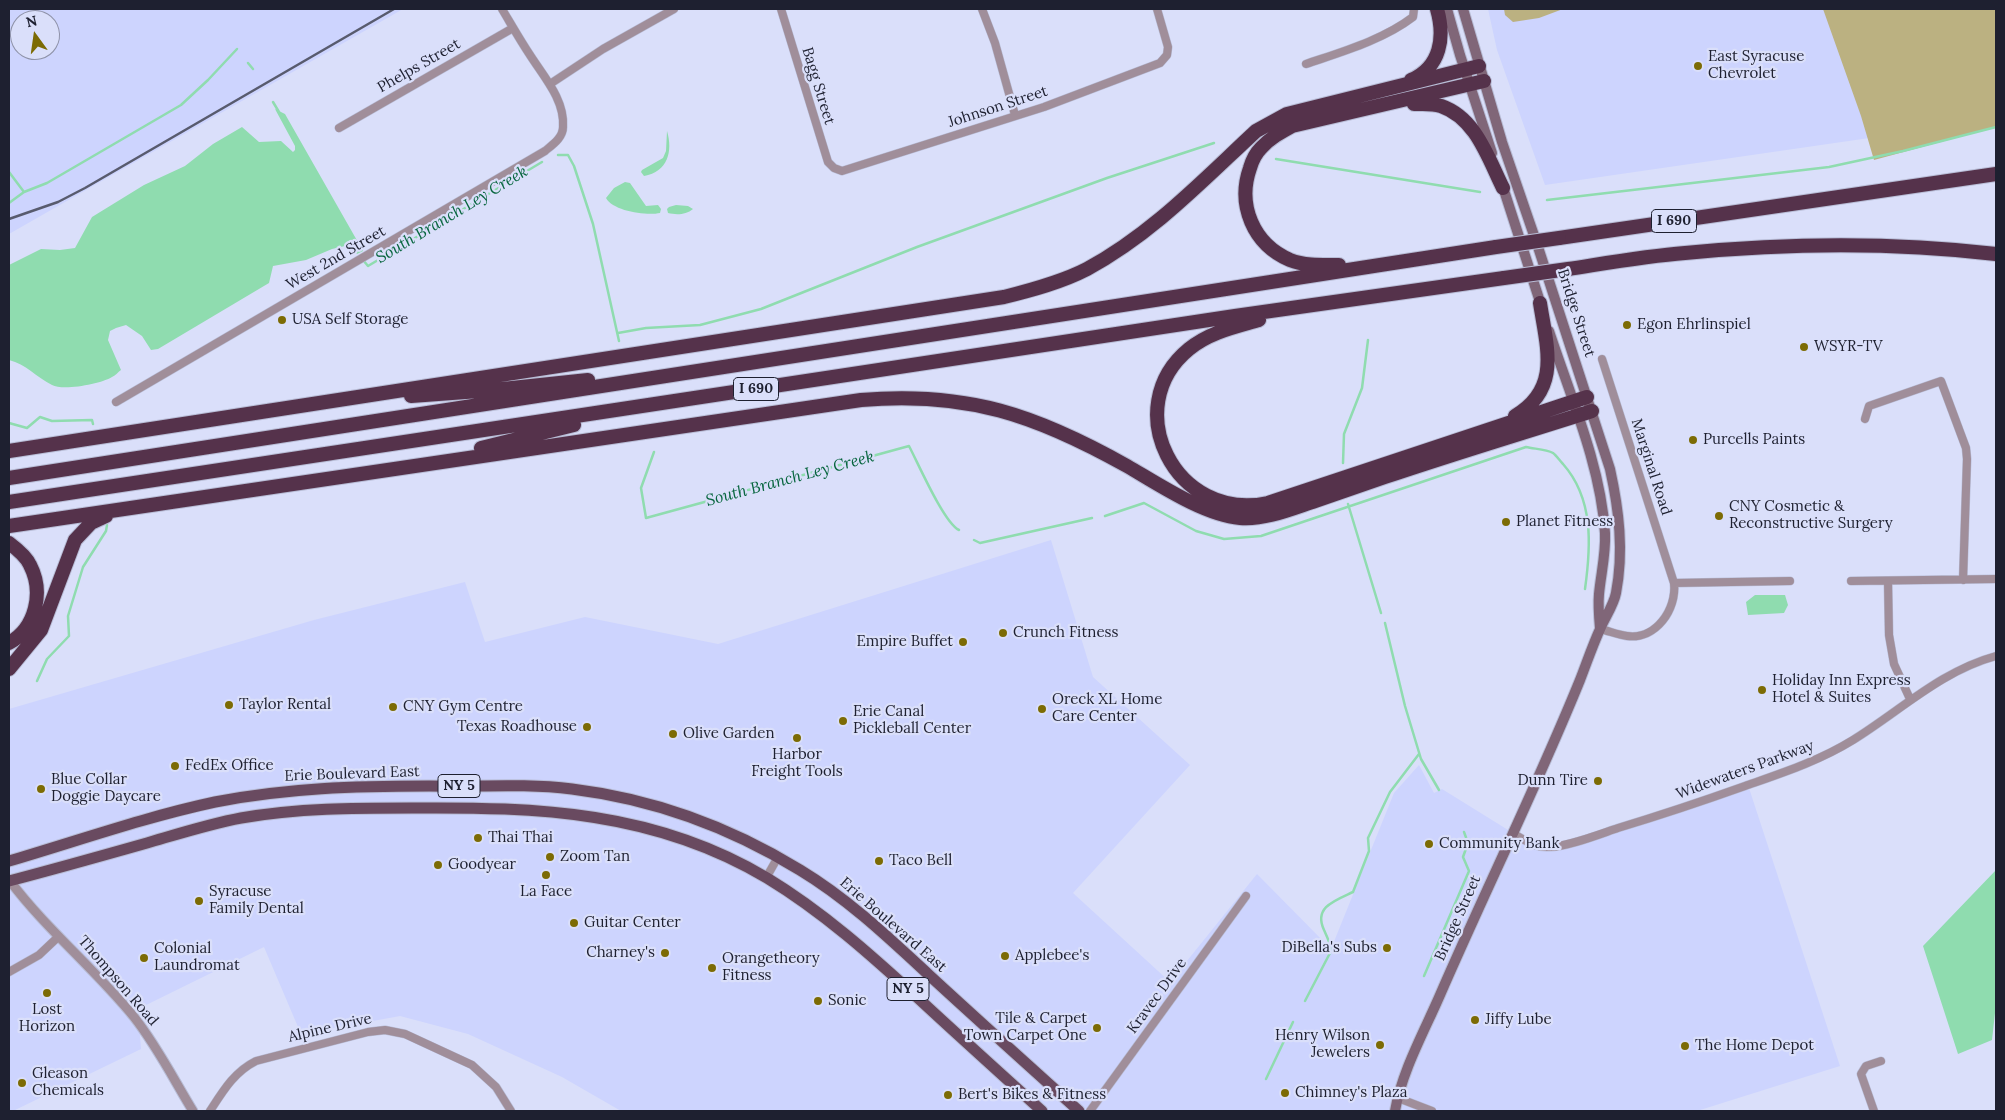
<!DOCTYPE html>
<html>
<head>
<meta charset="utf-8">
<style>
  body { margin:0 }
  #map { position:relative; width:2005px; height:1120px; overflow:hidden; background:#dadffa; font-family:Lora,serif }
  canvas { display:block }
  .frame { position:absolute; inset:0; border:10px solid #1e2030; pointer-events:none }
  .north { position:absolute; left:10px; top:10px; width:50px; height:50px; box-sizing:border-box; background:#dadffa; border:1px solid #8f93a9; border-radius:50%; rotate:346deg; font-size:14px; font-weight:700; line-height:20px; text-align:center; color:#1e2030 }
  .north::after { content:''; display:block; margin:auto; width:18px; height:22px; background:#7c6b04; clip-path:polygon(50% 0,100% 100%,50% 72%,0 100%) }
</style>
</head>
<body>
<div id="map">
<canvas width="2005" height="1120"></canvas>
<div class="frame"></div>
<div class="north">N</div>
</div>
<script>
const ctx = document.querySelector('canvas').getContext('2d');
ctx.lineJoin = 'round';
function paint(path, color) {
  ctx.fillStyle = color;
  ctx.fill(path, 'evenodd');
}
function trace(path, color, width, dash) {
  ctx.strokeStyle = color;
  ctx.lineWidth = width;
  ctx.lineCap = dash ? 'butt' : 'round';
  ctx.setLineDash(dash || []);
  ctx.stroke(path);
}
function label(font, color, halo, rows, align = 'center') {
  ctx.font = font + ' Lora,serif';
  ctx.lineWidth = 4.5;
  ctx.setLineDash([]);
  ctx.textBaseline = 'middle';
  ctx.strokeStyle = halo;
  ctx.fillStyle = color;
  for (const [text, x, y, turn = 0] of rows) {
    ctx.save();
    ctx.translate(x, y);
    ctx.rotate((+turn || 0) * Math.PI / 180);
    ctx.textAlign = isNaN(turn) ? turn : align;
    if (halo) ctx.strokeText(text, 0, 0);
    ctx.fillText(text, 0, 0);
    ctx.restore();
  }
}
paint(new Path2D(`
  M 9,9 L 403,9 L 9,234 ZM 20,20 L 50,20 L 50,50 L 20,50 Z
  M 1488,9 L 1848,9 L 1890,135 L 1545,185 L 1497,50 Z
  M 1051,540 L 1093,677 L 1190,765 L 1073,893 L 1170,982 L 1257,874 L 1331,949 L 1394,793 L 1419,765 L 1434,793 L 1442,789 L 1521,838 L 1549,848 L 1748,785 L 1840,1066 L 1697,1111 L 621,1111 L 562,1077 L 468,1034 L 400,1016 L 301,1034 L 264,947 L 138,1009 L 141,1049 L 13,1111 L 9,1111 L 9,709 L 314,620 L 465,582 L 485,642 L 585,617 L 718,644 Z`), '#cdd4fe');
paint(new Path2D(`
  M 1504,9 L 1563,9 L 1539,18 L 1513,22 L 1505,15 Z
  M 1823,9 L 1996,9 L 1996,127 L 1874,160 L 1861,116 Z`), '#bbb181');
paint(new Path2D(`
  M 275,109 L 285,114 L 363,251 L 357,254 L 345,246 L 332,249 L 306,260 L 273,266 L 269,283 L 158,349 L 151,350 L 142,336 L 126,325 L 116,328 L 110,331 L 108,340 L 121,370 C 118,372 115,376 112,377 C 101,384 63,391 52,385 C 36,377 26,364 9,360 L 9,265 L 41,249 L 60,250 L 75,248 L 92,217 L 144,185 L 185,166 L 213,144 L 242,127 L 259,142 L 281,141 L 293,152 L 295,150 L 295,146 Z
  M 667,131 C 673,151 668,172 644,176 L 641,172 L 642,170 L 663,158 L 666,151 Z
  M 625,182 L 630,183 L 646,206 L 658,205 L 661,209 L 660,213 C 646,216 613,211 606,198 L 614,188 Z
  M 676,205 L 688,206 L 693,209 C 686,215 676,215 668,213 L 667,209 L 669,207 Z
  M 1755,595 L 1785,595 L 1788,605 L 1784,613 L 1748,615 L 1746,602 Z
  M 1996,870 L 1996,1004 L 1992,1040 L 1958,1054 L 1923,946 Z`), '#8fdcaf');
trace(new Path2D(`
  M 248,63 L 253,69
  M 273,102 L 279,112
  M 558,155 L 568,155 L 574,166 L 593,224 L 619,341
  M 1276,159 L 1480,192
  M 9,172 L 24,192 L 47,183 L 181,105 L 208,80 L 237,49
  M 1547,200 L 1829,167 L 1903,151 L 1996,127
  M 9,203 L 24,192
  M 363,260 L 368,266 L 542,162
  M 618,333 L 646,328 L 700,325 L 761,309 L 917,247 L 1107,178 L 1214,143
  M 9,423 L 27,428 L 40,417 L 52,421 L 92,420 L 93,424
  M 654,452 L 641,488 L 646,518 L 909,446 C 918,463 944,523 959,530
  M 1343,463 L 1344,434 L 1362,388 L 1368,340
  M 1348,504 L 1381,613
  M 1105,516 L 1144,503 L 1196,531 L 1224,539 L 1261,536 L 1526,447 C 1534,449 1546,449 1553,453 C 1556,455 1560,461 1563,464 C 1594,499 1591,546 1585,589
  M 974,540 L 980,543 L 1092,518
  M 1385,623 L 1405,706 L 1421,759 L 1439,790
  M 37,681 L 47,659 L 69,636 L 68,616 L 83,567 L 106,531 L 107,525
  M 1424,976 L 1469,871 L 1463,857 L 1468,843 L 1464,832
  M 1305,1001 L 1330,953 C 1331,944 1328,939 1324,930 C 1313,907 1336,900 1353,892 L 1369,851 L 1368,838 L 1390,792 L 1419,754
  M 1266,1079 L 1293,1022`), '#8fdcaf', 2.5);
const minor = new Path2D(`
  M 781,9 L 828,162 L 834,168 L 842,171 L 1044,107 L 1160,63 L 1167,55 L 1168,47 L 1157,9
  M 982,9 L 995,43 L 1015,115
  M 1306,64 C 1341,52 1383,40 1413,17 L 1414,9
  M 550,84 L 603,49 L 674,9
  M 339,128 L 513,28
  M 1602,359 L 1674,583
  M 116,402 L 545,151 C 552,145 563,138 563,127 C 565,100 544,77 530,55 C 520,40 511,24 502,9
  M 1865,419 L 1869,406 L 1941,381 L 1966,448 L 1967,459 L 1963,580
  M 1851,581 L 1996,579
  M 1888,581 L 1889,635 L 1894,664 L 1910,699
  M 1600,629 C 1609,631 1618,635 1627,636 C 1656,640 1677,609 1674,583 L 1790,581
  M 1514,834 C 1526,841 1535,848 1549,847 C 1567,847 1600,834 1618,828 C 1661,815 1703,801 1745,786 C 1782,773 1819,761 1853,740 C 1900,711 1941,671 1996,656
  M 766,878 L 778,857
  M 9,972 L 39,955 L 58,937
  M 1398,1098 L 1432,1111
  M 210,1111 C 223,1091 234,1072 256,1061 L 368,1032 L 385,1030 L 405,1034 L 472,1065 L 496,1087 L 511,1111
  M 1090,1111 L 1246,896
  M 1874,1111 L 1861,1074 L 1866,1066 L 1881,1061`);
const tertiary = new Path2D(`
  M 10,881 C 47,930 95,969 134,1017 C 157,1046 174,1080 193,1111`);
const secondary = new Path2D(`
  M 1447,9 L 1460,55 L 1492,153
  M 1501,181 L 1542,308
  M 1549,331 C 1570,395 1601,466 1605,533 C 1606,554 1601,573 1599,594 C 1598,605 1599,617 1600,628
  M 1395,1111 C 1402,1071 1424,1032 1440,995 C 1486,889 1537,786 1580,680 C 1587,662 1593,644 1601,627 C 1606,616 1614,604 1616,593 C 1624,551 1619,510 1610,469 L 1538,247 L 1502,142 L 1463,9`);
const primary = new Path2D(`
  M 9,861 C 77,841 145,817 215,802 C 286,788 356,786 429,786 C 476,787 524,783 572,789 C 653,799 730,827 800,870 C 848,899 888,937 929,975 C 979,1021 1029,1066 1079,1111
  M 9,881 C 55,869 101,856 147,843 C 178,834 209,824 241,818 C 298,808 355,808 412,808 C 538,807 655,811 767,878 C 823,912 871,955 919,999 C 960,1037 1001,1074 1042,1111`);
const motorway = new Path2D(`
  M 1411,80 C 1441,67 1445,37 1437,9
  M 1414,104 C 1423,104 1432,103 1441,106 C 1476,118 1488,158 1503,188
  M 1559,238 L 1996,174
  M 1339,265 C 1323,265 1305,266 1290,260 C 1253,244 1237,205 1250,168 C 1252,161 1256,153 1261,148 C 1270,138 1281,132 1292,126 L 1484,81
  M 1568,269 C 1607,263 1646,256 1685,253 C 1788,243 1894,242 1996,254
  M 1259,320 C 1235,327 1210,332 1189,349 C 1118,407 1175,523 1268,503 L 1587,397
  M 411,396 L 493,390 L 588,380
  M 1515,416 C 1561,389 1547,348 1540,303
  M 481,448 L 574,425
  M 9,451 L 1004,297 C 1032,290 1062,282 1087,269 C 1152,234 1202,181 1256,131 L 1287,114 L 1479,66
  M 9,478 L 1496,247
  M 9,502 L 1235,316 L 1504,278
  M 9,526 L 861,400 C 967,391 1036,415 1127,466 C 1158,484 1204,515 1240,518 C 1265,520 1291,509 1315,501 C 1338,493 1361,485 1385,477 C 1453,454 1523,433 1592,411
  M 9,543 C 17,549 26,556 30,565 C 44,592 36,628 9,643
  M 9,669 L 41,630 L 75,540 L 91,523 L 106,516`);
trace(minor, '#b8bdd6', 9);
trace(tertiary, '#b8bdd6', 11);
trace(secondary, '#b8bdd6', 12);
trace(primary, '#b8bdd6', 13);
trace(motorway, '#b8bdd6', 16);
trace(minor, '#a08e9a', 8);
trace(tertiary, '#a08e9a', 9);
trace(secondary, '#806678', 10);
trace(primary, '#694a60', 11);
trace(motorway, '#55324b', 14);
trace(new Path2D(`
  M 9,219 L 58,202 L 85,188 L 394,9`), '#585b6e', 2.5);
const motorwayBridge = new Path2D(`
  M 1496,247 L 1559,238
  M 1504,278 L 1568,269`);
trace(motorwayBridge, '#b8bdd6', 16, []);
trace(motorwayBridge, '#55324b', 14);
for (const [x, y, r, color] of [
  [1698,66,5,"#7c6b04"],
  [282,320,5,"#7c6b04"],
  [1627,325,5,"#7c6b04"],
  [1804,347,5,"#7c6b04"],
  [1693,440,5,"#7c6b04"],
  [1719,516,5,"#7c6b04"],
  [1506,522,5,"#7c6b04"],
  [1003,633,5,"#7c6b04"],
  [963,642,5,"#7c6b04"],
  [1762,690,5,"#7c6b04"],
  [229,705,5,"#7c6b04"],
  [393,707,5,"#7c6b04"],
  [1042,709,5,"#7c6b04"],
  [843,721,5,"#7c6b04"],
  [587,727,5,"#7c6b04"],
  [673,734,5,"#7c6b04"],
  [797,738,5,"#7c6b04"],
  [175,766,5,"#7c6b04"],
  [1598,781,5,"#7c6b04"],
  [41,789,5,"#7c6b04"],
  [478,838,5,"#7c6b04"],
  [1429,844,5,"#7c6b04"],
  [550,857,5,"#7c6b04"],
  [879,861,5,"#7c6b04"],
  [438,865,5,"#7c6b04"],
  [546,875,5,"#7c6b04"],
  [199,901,5,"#7c6b04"],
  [574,923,5,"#7c6b04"],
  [1387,948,5,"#7c6b04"],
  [665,953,5,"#7c6b04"],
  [1005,956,5,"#7c6b04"],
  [144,958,5,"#7c6b04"],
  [712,968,5,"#7c6b04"],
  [47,993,5,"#7c6b04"],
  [818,1001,5,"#7c6b04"],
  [1475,1020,5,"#7c6b04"],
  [1097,1028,5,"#7c6b04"],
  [1380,1045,5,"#7c6b04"],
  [1685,1046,5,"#7c6b04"],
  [22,1083,5,"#7c6b04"],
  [1285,1093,5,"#7c6b04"],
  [948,1095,5,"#7c6b04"]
]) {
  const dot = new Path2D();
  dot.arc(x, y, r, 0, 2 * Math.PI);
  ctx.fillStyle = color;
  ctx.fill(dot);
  trace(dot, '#dadffa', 2);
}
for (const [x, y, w] of [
  [1674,221,45],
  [756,389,45],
  [459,786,42],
  [908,989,42]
]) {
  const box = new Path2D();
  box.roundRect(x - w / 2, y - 11.5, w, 23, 4);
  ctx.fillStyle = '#dadffa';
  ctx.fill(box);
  trace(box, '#1e2030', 1);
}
label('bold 14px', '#1e2030', null, [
  ["I 690",1674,221],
  ["I 690",756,389],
  ["NY 5",459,786],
  ["NY 5",908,989]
]);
label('15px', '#1e2030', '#dadffa', [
  ["East Syracuse",1708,57],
  ["Chevrolet",1708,74],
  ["USA Self Storage",292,320],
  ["Egon Ehrlinspiel",1637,325],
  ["WSYR-TV",1814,347],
  ["Purcells Paints",1703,440],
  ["CNY Cosmetic &",1729,507],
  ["Reconstructive Surgery",1729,524],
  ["Planet Fitness",1516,522],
  ["Crunch Fitness",1013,633],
  ["Empire Buffet",953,642,"right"],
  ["Holiday Inn Express",1772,681],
  ["Hotel & Suites",1772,698],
  ["Oreck XL Home",1052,700],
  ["Care Center",1052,717],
  ["Taylor Rental",239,705],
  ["CNY Gym Centre",403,707],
  ["Erie Canal",853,712],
  ["Pickleball Center",853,729],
  ["Texas Roadhouse",577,727,"right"],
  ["Olive Garden",683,734],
  ["Harbor",797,755,"center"],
  ["Freight Tools",797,772,"center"],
  ["FedEx Office",185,766],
  ["Blue Collar",51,780],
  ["Doggie Daycare",51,797],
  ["Dunn Tire",1588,781,"right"],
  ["Thai Thai",488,838],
  ["Community Bank",1439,844],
  ["Zoom Tan",560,857],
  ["Taco Bell",889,861],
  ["Goodyear",448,865],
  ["Syracuse",209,892],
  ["Family Dental",209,909],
  ["La Face",546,892,"center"],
  ["Guitar Center",584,923],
  ["DiBella's Subs",1377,948,"right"],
  ["Colonial",154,949],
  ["Laundromat",154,966],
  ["Charney's",655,953,"right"],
  ["Applebee's",1015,956],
  ["Orangetheory",722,959],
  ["Fitness",722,976],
  ["Sonic",828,1001],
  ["Lost",47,1010,"center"],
  ["Horizon",47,1027,"center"],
  ["Tile & Carpet",1087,1019,"right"],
  ["Town Carpet One",1087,1036,"right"],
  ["Jiffy Lube",1485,1020],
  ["Henry Wilson",1370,1036,"right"],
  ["Jewelers",1370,1053,"right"],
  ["The Home Depot",1695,1046],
  ["Gleason",32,1074],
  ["Chemicals",32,1091],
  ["Chimney's Plaza",1295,1093],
  ["Bert's Bikes & Fitness",958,1095]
], 'left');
label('15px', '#1e2030', '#dadffa', [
  ["Phelps Street",419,66,-30],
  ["Bagg Street",818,86,73],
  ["Johnson Street",998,107,-18],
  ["West 2nd Street",336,258,-30],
  ["Bridge Street",1576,313,72],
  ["Marginal Road",1651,467,72],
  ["Widewaters Parkway",1745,770,-20],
  ["Erie Boulevard East",352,774,-2],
  ["Bridge Street",1458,918,-66],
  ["Erie Boulevard East",893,925,41],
  ["Thompson Road",118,981,49],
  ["Kravec Drive",1157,996,-54],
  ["Alpine Drive",330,1028,-13]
]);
label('italic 16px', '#08663f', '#dadffa', [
  ["South Branch Ley Creek",452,215,-31],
  ["South Branch Ley Creek",790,479,-15]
]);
</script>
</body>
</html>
